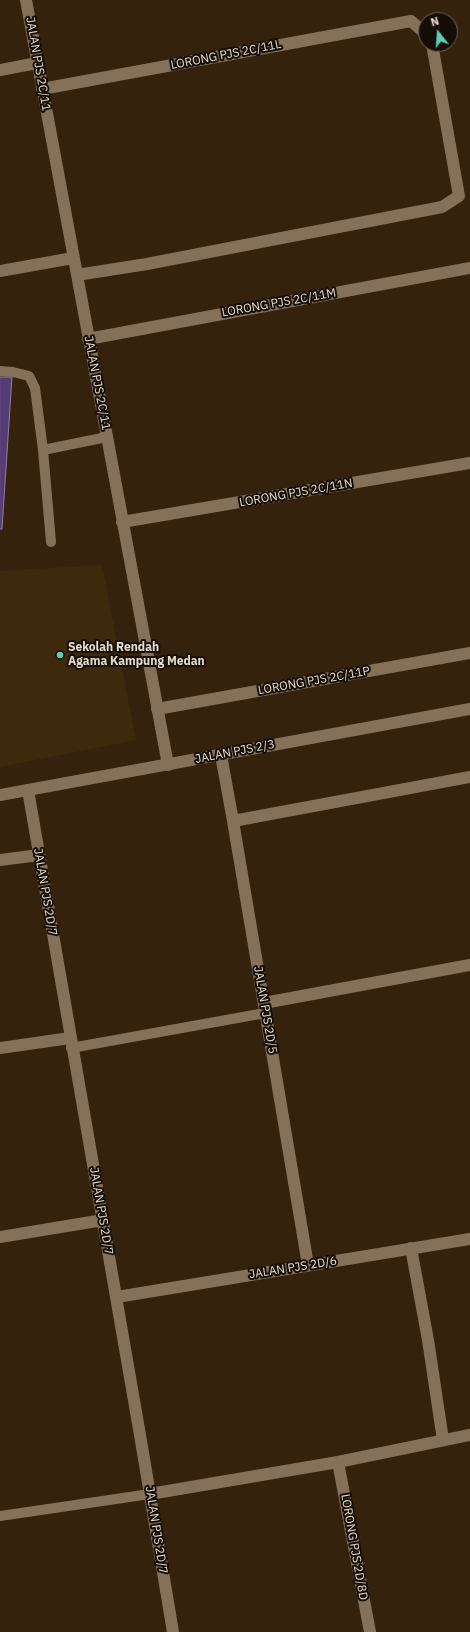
<!DOCTYPE html>
<html>
<head>
<meta charset="utf-8">
<style>
  body { margin:0 }
  #map { position:relative; width:470px; height:1632px; overflow:hidden; background:#34220d; font-family:"IBM Plex Sans",sans-serif }
  canvas { display:block }
  .north { position:absolute; left:418px; top:12px; width:40px; height:40px; box-sizing:border-box; background:#150e06; border:1px solid #696056; border-radius:50%; rotate:343deg; font-size:11px; font-weight:700; line-height:16px; text-align:center; color:#e6dacd }
  .north::after { content:''; display:block; margin:auto; width:14px; height:18px; background:#5eceb8; clip-path:polygon(50% 0,100% 100%,50% 72%,0 100%) }
</style>
</head>
<body>
<div id="map">
<canvas width="470" height="1632"></canvas>
<div class="north">N</div>
</div>
<script>
const ctx = document.querySelector('canvas').getContext('2d');
ctx.lineJoin = 'round';
function paint(path, color) {
  ctx.fillStyle = color;
  ctx.fill(path, 'evenodd');
}
function trace(path, color, width, dash) {
  ctx.strokeStyle = color;
  ctx.lineWidth = width;
  ctx.lineCap = dash ? 'butt' : 'round';
  ctx.setLineDash(dash || []);
  ctx.stroke(path);
}
function label(font, color, halo, rows, align = 'center') {
  ctx.font = font + ' "IBM Plex Sans",sans-serif';
  ctx.lineWidth = 4;
  ctx.setLineDash([]);
  ctx.textBaseline = 'middle';
  ctx.strokeStyle = halo;
  ctx.fillStyle = color;
  for (const [text, x, y, turn = 0] of rows) {
    ctx.save();
    ctx.translate(x, y);
    ctx.rotate((+turn || 0) * Math.PI / 180);
    ctx.textAlign = isNaN(turn) ? turn : align;
    if (halo) ctx.strokeText(text, 0, 0);
    ctx.fillText(text, 0, 0);
    ctx.restore();
  }
}
paint(new Path2D(`
  M 102,565 L 136,740 L 0,767 L 0,571 Z`), '#3f290d');
const building = new Path2D(`
  M 0,377 L 12,377 L 2,529 L 0,529 Z`);
paint(building, '#563c75');
trace(building, '#8d829d', 1);
trace(new Path2D(`
  M 0,371 L 13,372 L 29,376 L 35,388 L 43,450 L 51,542
  M 43,450 L 107,437
  M 71,1048 L 265,1013
  M 0,1516 L 150,1494`), '#85715a', 10);
trace(new Path2D(`
  M 26,0 L 168,765
  M 0,70 L 37,63
  M 42,89 L 411,21 L 426,34
  M 0,271 L 73,258
  M 77,275 L 147,264 L 442,207 L 459,196 L 432,44
  M 88,339 L 470,268
  M 122,522 L 470,463
  M 157,709 L 470,653
  M 221,755 L 233,821 L 308,1265
  M 28,790 C 76,1071 127,1351 173,1632
  M 233,821 L 470,777
  M 0,860 L 39,855
  M 264,1003 L 470,965
  M 0,1048 L 70,1038
  M 0,1237 L 103,1220
  M 411,1248 L 428,1340 L 443,1440
  M 117,1297 L 470,1239
  M 338,1462 L 370,1632
  M 150,1494 L 338,1462 L 470,1435`), '#85715a', 12);
trace(new Path2D(`
  M 0,795 L 470,709`), '#85715a', 12);
for (const [x, y, r, color] of [
  [60,655,4,"#5eceb8"]
]) {
  const dot = new Path2D();
  dot.arc(x, y, r, 0, 2 * Math.PI);
  ctx.fillStyle = color;
  ctx.fill(dot);
  trace(dot, '#150e06', 1.5);
}
label('12px', '#e6dacd', '#150e06', [
  ["LORONG PJS 2C/11L",226,55,-11],
  ["JALAN PJS 2C/11",38,64,80],
  ["LORONG PJS 2C/11M",279,303,-10],
  ["JALAN PJS 2C/11",97,383,79],
  ["LORONG PJS 2C/11N",296,493,-10],
  ["LORONG PJS 2C/11P",314,681,-10],
  ["JALAN PJS 2/3",235,752,-11],
  ["JALAN PJS 2D/7",45,892,80],
  ["JALAN PJS 2D/5",265,1010,80],
  ["JALAN PJS 2D/7",101,1211,80],
  ["JALAN PJS 2D/6",293,1268,-9],
  ["JALAN PJS 2D/7",156,1530,81],
  ["LORONG PJS 2D/8D",354,1547,80]
]);
label('bold 12px', '#e6dacd', '#150e06', [
  ["Sekolah Rendah",68,648],
  ["Agama Kampung Medan",68,662]
], 'left');
</script>
</body>
</html>
